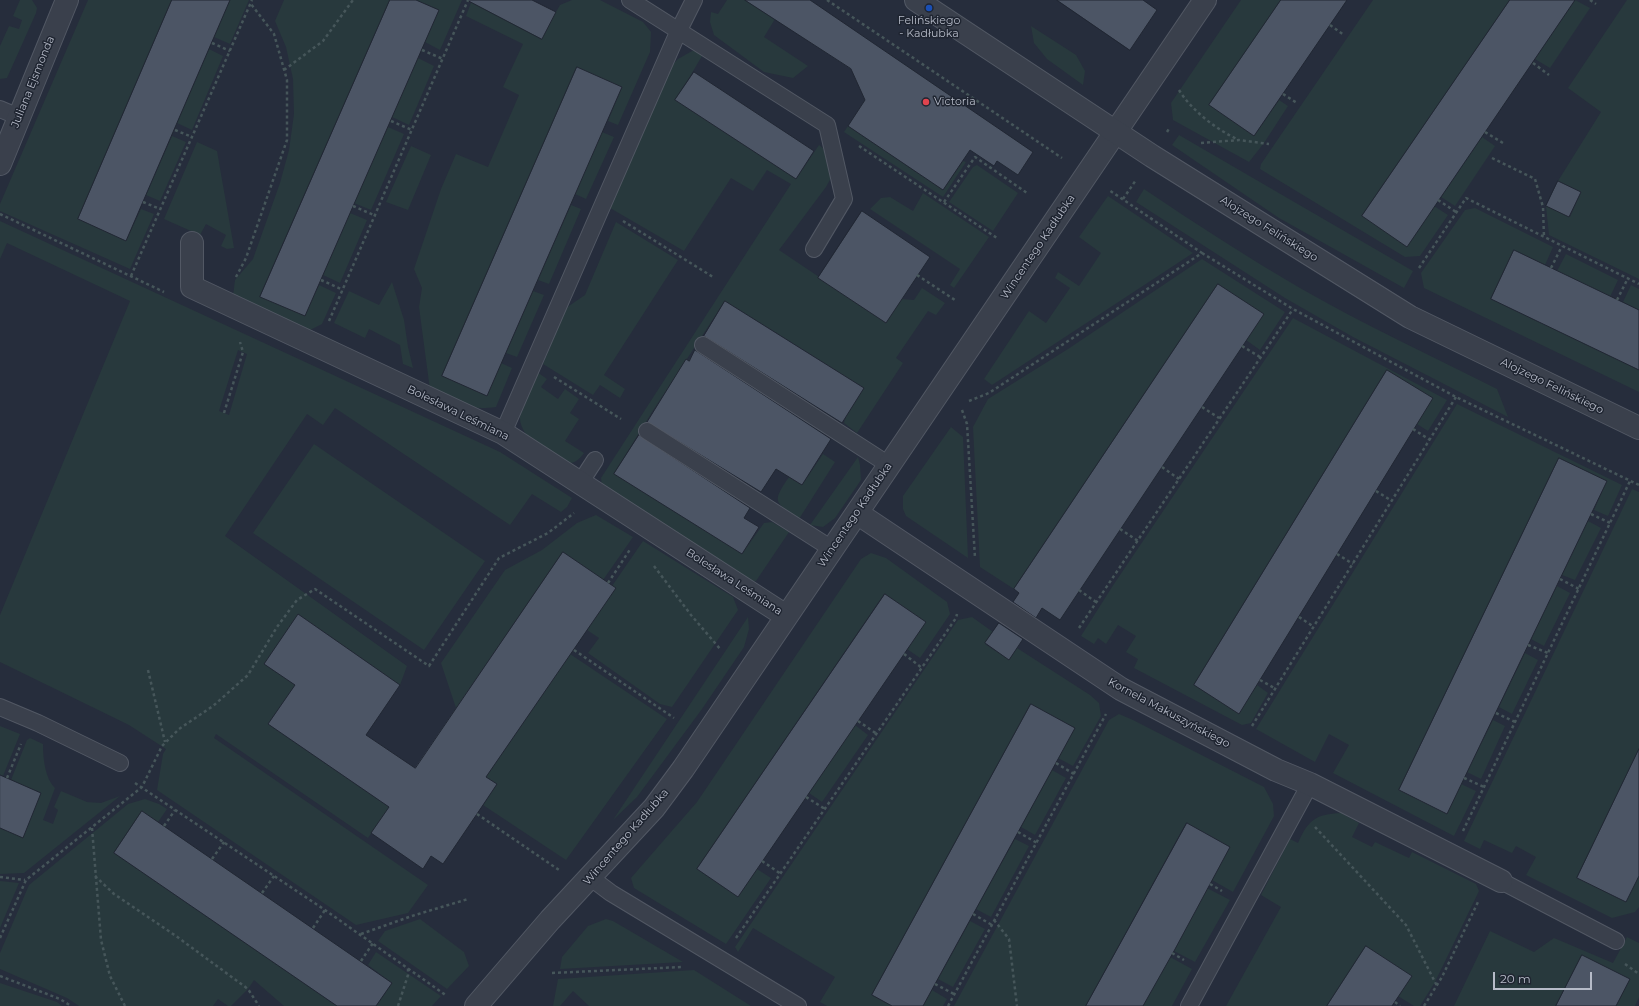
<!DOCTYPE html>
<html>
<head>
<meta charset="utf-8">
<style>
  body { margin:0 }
  #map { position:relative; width:1639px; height:1006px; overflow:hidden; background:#262d3c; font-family:Montserrat,sans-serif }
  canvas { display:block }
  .scale { position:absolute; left:1493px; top:972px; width:99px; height:18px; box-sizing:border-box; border:2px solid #b6bbc8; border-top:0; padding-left:5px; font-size:12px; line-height:14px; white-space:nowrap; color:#b6bbc8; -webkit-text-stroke:3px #1f2531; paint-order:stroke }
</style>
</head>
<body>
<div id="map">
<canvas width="1639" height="1006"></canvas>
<div class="scale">20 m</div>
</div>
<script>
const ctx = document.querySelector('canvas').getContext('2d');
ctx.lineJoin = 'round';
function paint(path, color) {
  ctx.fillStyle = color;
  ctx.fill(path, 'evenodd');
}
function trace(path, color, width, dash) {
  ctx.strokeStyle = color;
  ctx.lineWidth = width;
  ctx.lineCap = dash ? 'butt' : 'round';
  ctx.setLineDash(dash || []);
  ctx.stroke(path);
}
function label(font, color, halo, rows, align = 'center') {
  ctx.font = font + ' Montserrat,sans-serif';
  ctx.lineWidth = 3;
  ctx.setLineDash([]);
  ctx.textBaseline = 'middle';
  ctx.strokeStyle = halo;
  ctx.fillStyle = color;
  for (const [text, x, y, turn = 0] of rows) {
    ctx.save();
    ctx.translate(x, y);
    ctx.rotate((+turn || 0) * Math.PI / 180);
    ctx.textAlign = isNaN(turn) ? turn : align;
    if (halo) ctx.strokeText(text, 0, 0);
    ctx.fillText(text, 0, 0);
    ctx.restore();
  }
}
paint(new Path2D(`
  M 20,0 L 32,0 L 37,8 L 36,13 L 7,78 L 0,79 L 0,46 L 9,26 L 19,29 L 22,20 L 13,16 Z
  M 88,0 L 172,0 L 78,219 L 126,241 L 141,209 L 154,214 L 130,269 L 0,211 L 0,204 Z
  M 230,0 L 249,0 L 230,44 L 214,37 Z
  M 284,0 L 390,0 L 260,296 L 305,316 L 319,285 L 336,293 L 322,324 L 308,331 L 233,296 L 235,280 L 253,259 L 280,183 L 289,150 L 294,114 L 293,79 L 286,47 L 275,21 Z
  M 416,0 L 462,0 L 440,50 L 425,42 L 439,10 Z
  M 472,0 L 556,12 L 560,5 L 572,0 L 600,0 L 643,22 L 651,32 L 650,52 L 618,125 L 608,121 L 622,87 L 577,68 L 442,376 L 487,396 L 501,363 L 512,368 L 496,407 C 466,411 455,403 430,390 L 419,307 L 422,288 L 414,269 L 441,189 L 456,154 L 488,167 L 519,95 L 503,87 L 523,44 L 466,16 Z
  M 727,0 L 746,0 L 775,19 L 764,37 L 808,66 L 793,78 L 764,72 L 714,35 L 710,22 L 711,12 L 718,14 Z
  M 1241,0 L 1281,0 L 1254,136 L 1279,100 L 1288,106 L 1264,143 L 1249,162 L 1173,120 L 1171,103 Z
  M 1373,0 L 1510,0 L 1362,216 L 1434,206 L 1448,215 L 1420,256 L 1405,257 L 1260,169 L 1261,164 Z
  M 1575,0 L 1590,8 L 1550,68 L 1535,59 Z
  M 1627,0 L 1639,0 L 1639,279 L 1549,235 L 1546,206 L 1570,217 L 1581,192 L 1558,181 L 1601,112 L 1568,88 Z
  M 1031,26 L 1076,55 L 1085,71 L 1083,85 L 1047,59 L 1034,43 Z
  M 209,49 L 223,56 L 192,130 L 177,123 Z
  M 692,51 L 698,51 L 702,56 L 676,100 L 796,179 L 819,145 L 823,148 L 832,176 L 826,187 L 779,250 L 886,322 L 901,299 L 914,300 L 922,288 L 945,303 L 936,315 L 928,311 L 896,358 L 903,363 L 857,433 L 844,423 L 846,416 L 864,388 L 725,301 L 652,412 L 614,474 L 742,554 L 764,523 L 772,522 L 789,532 L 756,581 L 749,581 L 602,486 L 601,478 L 791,184 L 767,170 L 753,191 L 731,178 L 684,251 L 610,208 L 671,66 L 678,59 Z
  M 418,58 L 434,66 L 409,125 L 392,117 Z
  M 848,126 L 943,190 L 963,161 L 966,162 L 943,197 L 844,132 Z
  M 388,127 L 404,134 L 371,210 L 354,203 Z
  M 602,132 L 614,137 L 586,199 L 575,194 Z
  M 1179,135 L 1413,271 L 1404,288 L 1279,218 L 1172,145 Z
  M 172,136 L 186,142 L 160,201 L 146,195 Z
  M 1482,137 L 1495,146 L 1455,206 L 1441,197 Z
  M 197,142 L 217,151 L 234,248 L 227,249 L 221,246 L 226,235 L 206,224 L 200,235 L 164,219 Z
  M 411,146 L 431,155 L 408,210 L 386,202 Z
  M 977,165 L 1018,193 L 993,231 L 949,202 L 973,167 Z
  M 1144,189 C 1196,224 1247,257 1300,288 C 1364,325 1432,356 1497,389 L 1508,417 L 1353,337 L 1285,298 L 1136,202 Z
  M 923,193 L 989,237 L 954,288 L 950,285 L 960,269 L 870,209 L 881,198 L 890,197 L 913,211 Z
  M 1108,196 L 1193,253 L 992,385 L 984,379 L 1029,311 L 1046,323 L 1070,288 L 1055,278 L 1058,272 L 1079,286 L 1101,253 L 1079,237 Z
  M 571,205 L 581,209 L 549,284 L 538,280 Z
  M 1475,208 L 1553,247 L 1545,265 L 1514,250 L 1491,299 L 1639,370 L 1639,392 L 1424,288 L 1421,273 L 1465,210 Z
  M 350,213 L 367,220 L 340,283 L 323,275 Z
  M 0,221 L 500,452 L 572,498 L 567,507 L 561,512 L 532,494 L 510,525 L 335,408 L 323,425 L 307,414 L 225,536 L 407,666 L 400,685 L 298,614 L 264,664 L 295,685 L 268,724 L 389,807 L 368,838 L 216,734 L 214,738 L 428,885 L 408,913 L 356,925 L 157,790 L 163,754 L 166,749 L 129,725 L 0,662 L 0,615 L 130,301 L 7,243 L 0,259 ZM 238,350 L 247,354 L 229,415 L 219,411 Z
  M 616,222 L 678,260 L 604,375 L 625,389 L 620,398 L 600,385 L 593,395 L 543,364 L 566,308 L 585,295 Z
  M 1566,254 L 1618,280 L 1610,297 L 1557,271 Z
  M 1202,259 L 1285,312 L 1260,350 L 1246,340 L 1263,314 L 1218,284 L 1014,589 L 980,567 L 973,427 L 988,399 L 1068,349 Z
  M 392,282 L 404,320 L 408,347 L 413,368 L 403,364 L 400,345 L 369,329 L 365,338 L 334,323 L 349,291 L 379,305 Z
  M 1631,285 L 1639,289 L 1639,310 L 1623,302 Z
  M 533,291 L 544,295 L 517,357 L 506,353 Z
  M 1293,318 L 1447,400 L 1428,431 L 1417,424 L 1387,370 L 1194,685 L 1239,713 L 1257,685 L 1268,693 L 1251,723 L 1242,725 L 1134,668 L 1138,659 L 1126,652 L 1136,636 L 1118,625 L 1106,644 L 1098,638 L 1094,644 L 1081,636 L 1112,587 Z
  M 537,372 L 547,379 L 541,387 L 558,399 L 565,389 L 579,399 L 570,413 L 579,419 L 565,441 L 584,453 C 579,460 575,463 566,464 C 549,452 517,439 520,413 C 522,402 532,384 537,372 Z
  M 1457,404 L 1622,485 L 1608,516 L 1594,510 L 1607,481 L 1559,458 L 1399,790 L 1447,814 L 1461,784 L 1476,791 L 1454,836 L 1333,773 L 1349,745 L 1329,734 L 1315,762 L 1256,729 Z
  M 951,427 L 963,437 L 968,558 L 906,516 L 903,509 L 903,496 Z
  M 314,444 L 485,561 L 424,650 L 253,533 Z
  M 823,454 L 835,462 L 799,519 C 775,502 771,503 789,477 L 802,485 Z
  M 858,457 L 860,465 L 861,480 L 835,518 L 823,527 L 810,525 Z
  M 1632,489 L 1639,492 L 1639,749 L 1577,878 L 1626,902 L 1639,876 L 1639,907 L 1635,912 L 1612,918 L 1526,875 L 1536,857 L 1516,846 L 1512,853 L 1484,840 L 1480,849 L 1464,841 Z
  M 596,515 L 633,537 L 603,580 L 563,552 L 456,708 L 441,663 L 505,570 L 542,550 L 577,523 Z
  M 1588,521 L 1601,528 L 1575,580 L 1562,575 Z
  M 643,541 L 733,597 L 738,610 L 672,707 L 660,704 L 588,653 L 599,638 L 587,630 L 612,586 Z
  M 871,553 L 886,558 L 947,602 L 950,614 L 920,658 L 907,649 L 925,622 L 884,594 L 697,869 L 738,897 L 757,869 L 771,878 L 726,944 L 634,888 L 631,878 L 697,802 L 861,559 Z
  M 1557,586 L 1570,593 L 1544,646 L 1531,639 Z
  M 748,617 L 749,629 L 744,647 L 702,709 L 637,797 L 613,820 Z
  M 972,617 L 993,632 L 985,644 L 1009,660 L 1017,648 L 1090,695 L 1099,703 L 1101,716 L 1073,766 L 1058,758 L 1075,728 L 1031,704 L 872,995 L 892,1006 L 827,1006 L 820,1002 L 835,977 L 753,928 L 738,952 L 735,947 L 958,620 Z
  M 1525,653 L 1538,660 L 1512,714 L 1499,707 Z
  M 570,654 L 667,719 L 566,860 L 483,805 L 497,784 L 486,777 Z
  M 1119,714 L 1133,720 L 1264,787 L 1273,804 L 1274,816 L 1233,892 L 1212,880 L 1230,847 L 1186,823 L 1086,1006 L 954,1006 L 1109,720 Z
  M 1493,720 L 1505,726 L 1481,779 L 1467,772 Z
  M 855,725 L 868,735 L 822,802 L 809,793 Z
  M 0,726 L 20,734 L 3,776 L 0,775 Z
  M 30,738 L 43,744 C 43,758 45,778 55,788 L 43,820 L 53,824 L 58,810 L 54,807 L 61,791 L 87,802 L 101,803 L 120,796 L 24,873 L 0,874 L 0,828 L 23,837 L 41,793 L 11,780 L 27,740 Z
  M 1052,770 L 1066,778 L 1035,835 L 1021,827 Z
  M 145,799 L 159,804 L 167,809 L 158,822 L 142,812 L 114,853 L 337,1006 L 284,1006 L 254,980 L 248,989 L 231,1006 L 228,1006 L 218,999 L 213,1006 L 79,1006 L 67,998 L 0,969 L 0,953 L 29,885 L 128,804 Z
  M 1341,813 L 1359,823 L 1352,837 L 1372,847 L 1375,842 L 1409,858 L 1412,852 L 1476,884 L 1479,891 L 1435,982 L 1420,1006 L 1414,1006 L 1398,996 L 1327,1006 L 1226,1006 L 1281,907 L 1261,895 L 1290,839 L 1298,843 C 1308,820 1316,814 1341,813 Z
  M 1015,839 L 1029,846 L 991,917 L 976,909 Z
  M 0,881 L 19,883 L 0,928 Z
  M 1207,888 L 1230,900 L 1195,962 L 1174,951 Z
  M 420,919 L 464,952 L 469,966 L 447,989 L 378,941 L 385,931 Z
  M 606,919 L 613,921 L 683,962 L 560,969 L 562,957 L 588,926 Z
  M 970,921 L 985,929 L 953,987 L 938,979 Z
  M 1490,931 L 1534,952 L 1554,938 L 1613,963 L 1627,937 L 1639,943 L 1639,997 L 1635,1006 L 1616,1006 L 1630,979 L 1582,955 L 1556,1006 L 1454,1006 Z
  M 376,952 L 441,996 L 432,1006 L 376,1006 L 392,983 L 368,965 Z
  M 1170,957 L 1192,969 L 1172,1006 L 1143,1006 Z
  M 694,970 L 751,1006 L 589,1006 L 573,991 L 560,1006 L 553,1006 L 558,979 Z
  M 0,983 L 57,1002 L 62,1006 L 0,1006 Z
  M 932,990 L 947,999 L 943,1006 L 923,1006 Z`), '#28393d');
const building = new Path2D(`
  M 172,0 L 230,0 L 126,241 L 78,219 Z
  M 390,0 L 416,0 L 439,10 L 305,316 L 260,297 Z
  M 467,0 L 532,0 L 556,12 L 542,39 Z
  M 745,0 L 810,0 L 1033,152 L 1018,175 L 997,161 L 994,166 L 970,150 L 943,190 L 848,126 L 865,100 L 851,69 Z
  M 1057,0 L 1143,0 L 1157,10 L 1130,50 Z
  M 1281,0 L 1347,0 L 1254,136 L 1209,105 Z
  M 1510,0 L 1575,0 L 1407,247 L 1362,216 Z
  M 577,67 L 622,87 L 487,396 L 442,376 Z
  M 694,72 L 814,151 L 796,179 L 675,100 Z
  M 1558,181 L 1581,192 L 1569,217 L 1546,206 Z
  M 862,211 L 930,257 L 886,323 L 818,278 Z
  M 1514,250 L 1639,310 L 1639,370 L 1491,299 Z
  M 1218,284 L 1264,314 L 1060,620 L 1042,608 L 1036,618 L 1013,602 L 1019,593 L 1014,589 Z
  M 725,301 L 864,388 L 842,423 L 704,336 Z
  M 695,350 L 831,439 L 802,485 L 776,469 L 761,492 L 647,422 L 686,359 L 689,361 Z
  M 1387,370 L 1433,398 L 1239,714 L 1194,685 Z
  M 639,435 L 750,508 L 744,518 L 759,527 L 742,554 L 614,474 Z
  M 1559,458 L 1607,481 L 1447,814 L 1399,790 Z
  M 563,552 L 616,588 L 486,777 L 497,784 L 483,805 L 443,864 L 431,856 L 423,869 L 371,833 L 389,807 L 268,724 L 295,685 L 264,664 L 298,614 L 400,685 L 366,735 L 415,768 Z
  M 885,594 L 926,622 L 738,897 L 697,869 Z
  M 999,623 L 1023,639 L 1009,660 L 985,643 Z
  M 1031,704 L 1075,728 L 923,1006 L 892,1006 L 872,995 Z
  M 1639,749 L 1639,876 L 1626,902 L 1577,878 Z
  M 0,775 L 41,793 L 23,838 L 0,828 Z
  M 142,811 L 392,983 L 376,1006 L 337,1006 L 114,853 Z
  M 1187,823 L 1230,847 L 1174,951 L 1143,1006 L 1086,1006 Z
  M 1366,946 L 1412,976 L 1392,1006 L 1327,1006 Z
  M 1582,955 L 1630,979 L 1616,1006 L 1556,1006 Z`);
paint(building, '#4c5565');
trace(building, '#212733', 1);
const service = new Path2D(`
  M 630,0 L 827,125 L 844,199 L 814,249
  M 0,109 L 19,117
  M 703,345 L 889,465
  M 647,431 L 832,549
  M 503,433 L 679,30 L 694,0
  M 580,483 L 595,460
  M 0,707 L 38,723 L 120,763
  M 591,878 L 611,893 L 798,1006
  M 1501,881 L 1616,941
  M 1189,1006 L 1310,784`);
const minor = new Path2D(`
  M 0,164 L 67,0
  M 192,243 L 192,287 L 503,433 L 786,616
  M 857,513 L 1121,689 L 1276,770 L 1310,784 L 1501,881
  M 476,1006 L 550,920 L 654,808 L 683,769 L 1205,0`);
const tertiary = new Path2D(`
  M 916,0 L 1152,156 L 1410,317 L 1639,428`);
trace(service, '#525864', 18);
trace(minor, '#525864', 24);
trace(tertiary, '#525864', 24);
trace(new Path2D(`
  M 827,0 L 1062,158
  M 1590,0 L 1596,4
  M 1330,25 L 1344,35
  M 212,43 L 230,51
  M 422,50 L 443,59
  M 1533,63 L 1549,75
  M 284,70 L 323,41 L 353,0
  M 1179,90 C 1192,111 1217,130 1239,140
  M 1283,94 L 1297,103
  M 391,121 L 412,130
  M 175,130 L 192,137
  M 1167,132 L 1170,127
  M 1485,132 L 1503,143
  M 1201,143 L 1239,140 L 1269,144
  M 859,146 L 997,238
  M 1492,158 L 1535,179 L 1543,207 L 1544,237
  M 1123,199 L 1136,180
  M 1438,200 L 1456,212
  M 143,202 L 160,209
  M 944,202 L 975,157 L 1027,193
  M 353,206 L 376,216
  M 0,214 L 164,292
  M 623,221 L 713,277
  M 1202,253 L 1293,309 L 1456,397 L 1639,485
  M 1419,268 L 1466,198 L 1639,284
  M 1551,268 L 1562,246
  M 917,275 L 955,300
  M 131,276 L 252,0
  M 236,277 L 246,258 L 287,140 L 287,80 L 274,34 L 251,4
  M 321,280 L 343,290
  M 1617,300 L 1628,278
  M 329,321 L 468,0
  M 1242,346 L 1260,357
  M 554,377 L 621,419
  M 969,401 L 989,393 L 1202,253 L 1109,190
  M 1202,407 L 1219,418
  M 962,410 L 967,424 L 975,558
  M 224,413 L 243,352 L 240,342
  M 1413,429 L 1430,440
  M 1162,467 L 1179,479
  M 1376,491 L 1392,501
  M 1591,514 L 1610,523
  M 1120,529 L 1138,541
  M 1337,554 L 1353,564
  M 654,566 L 691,615 L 721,650
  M 1560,579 L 1579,589
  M 608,583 L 631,548
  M 1079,590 L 1096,602
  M 1299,617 L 1314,627
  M 1079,628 L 1293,309
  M 1528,645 L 1548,653
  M 574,650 L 674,718
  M 904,654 L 922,668
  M 148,670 L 165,742
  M 1260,680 L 1276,689
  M 1496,713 L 1515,722
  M 858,721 L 877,734
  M 1252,726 L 1456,397
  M 1056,763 L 1074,774
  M 7,778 L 21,744
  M 1464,778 L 1484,787
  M 135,783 L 325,910 L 447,996
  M 806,797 L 825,809
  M 477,814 L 559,870
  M 164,826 L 175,810
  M 1315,827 L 1406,925 L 1437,986
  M 92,828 L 101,940 L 110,976 L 125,1006
  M 1463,831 L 1630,481
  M 1018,832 L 1037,843
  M 212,859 L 224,842
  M 762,861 L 781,874
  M 95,876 L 114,894 L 176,936 L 248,989 L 259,1006
  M 0,877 L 25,880
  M 1210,884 L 1222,891
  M 262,893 L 274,876
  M 973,914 L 992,925
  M 994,920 L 1009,939 L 1017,1006
  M 313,928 L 325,910
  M 361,934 L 412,916 L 468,899
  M 0,938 L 26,880 L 142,787 L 162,746 L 179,729 L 213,706 L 248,675 L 277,627 L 297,600 L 315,589 L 429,666 L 499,558 L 548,533 L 574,513
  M 736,938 L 956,618 L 957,614
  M 1172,953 L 1184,960
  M 361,961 L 373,943
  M 1625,964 L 1639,974
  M 552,973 L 682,967
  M 0,976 L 60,999 L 71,1006
  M 935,984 L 954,994
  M 1395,1002 L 1400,1006
  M 398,1006 L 408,975 L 408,968
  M 948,1006 L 1106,714
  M 1424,1006 L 1442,977 L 1478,902`), '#46565a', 2.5, [3, 3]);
trace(service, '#3a404c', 16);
trace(minor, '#3a404c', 22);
trace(tertiary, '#3a404c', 22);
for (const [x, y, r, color] of [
  [929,8,4,"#1a4fb4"],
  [926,102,4,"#e0444e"]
]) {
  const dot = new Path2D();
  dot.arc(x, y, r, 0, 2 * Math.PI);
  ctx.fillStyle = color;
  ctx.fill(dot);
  trace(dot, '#1f2531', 1.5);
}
label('11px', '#b6bbc8', '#1f2531', [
  ["Felińskiego",929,21],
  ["- Kadłubka",929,34],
  ["Victoria",934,102,"left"]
]);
label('11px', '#b6bbc8', '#1f2531', [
  ["Juliana Ejsmonda",33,82,-68],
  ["Alojzego Felińskiego",1269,229,32],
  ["Wincentego Kadłubka",1038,247,-56],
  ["Alojzego Felińskiego",1552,386,26],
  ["Bolesława Leśmiana",458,413,26],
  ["Wincentego Kadłubka",855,515,-56],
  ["Bolesława Leśmiana",734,582,33],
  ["Kornela Makuszyńskiego",1169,713,28],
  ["Wincentego Kadłubka",626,837,-49]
]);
</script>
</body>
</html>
